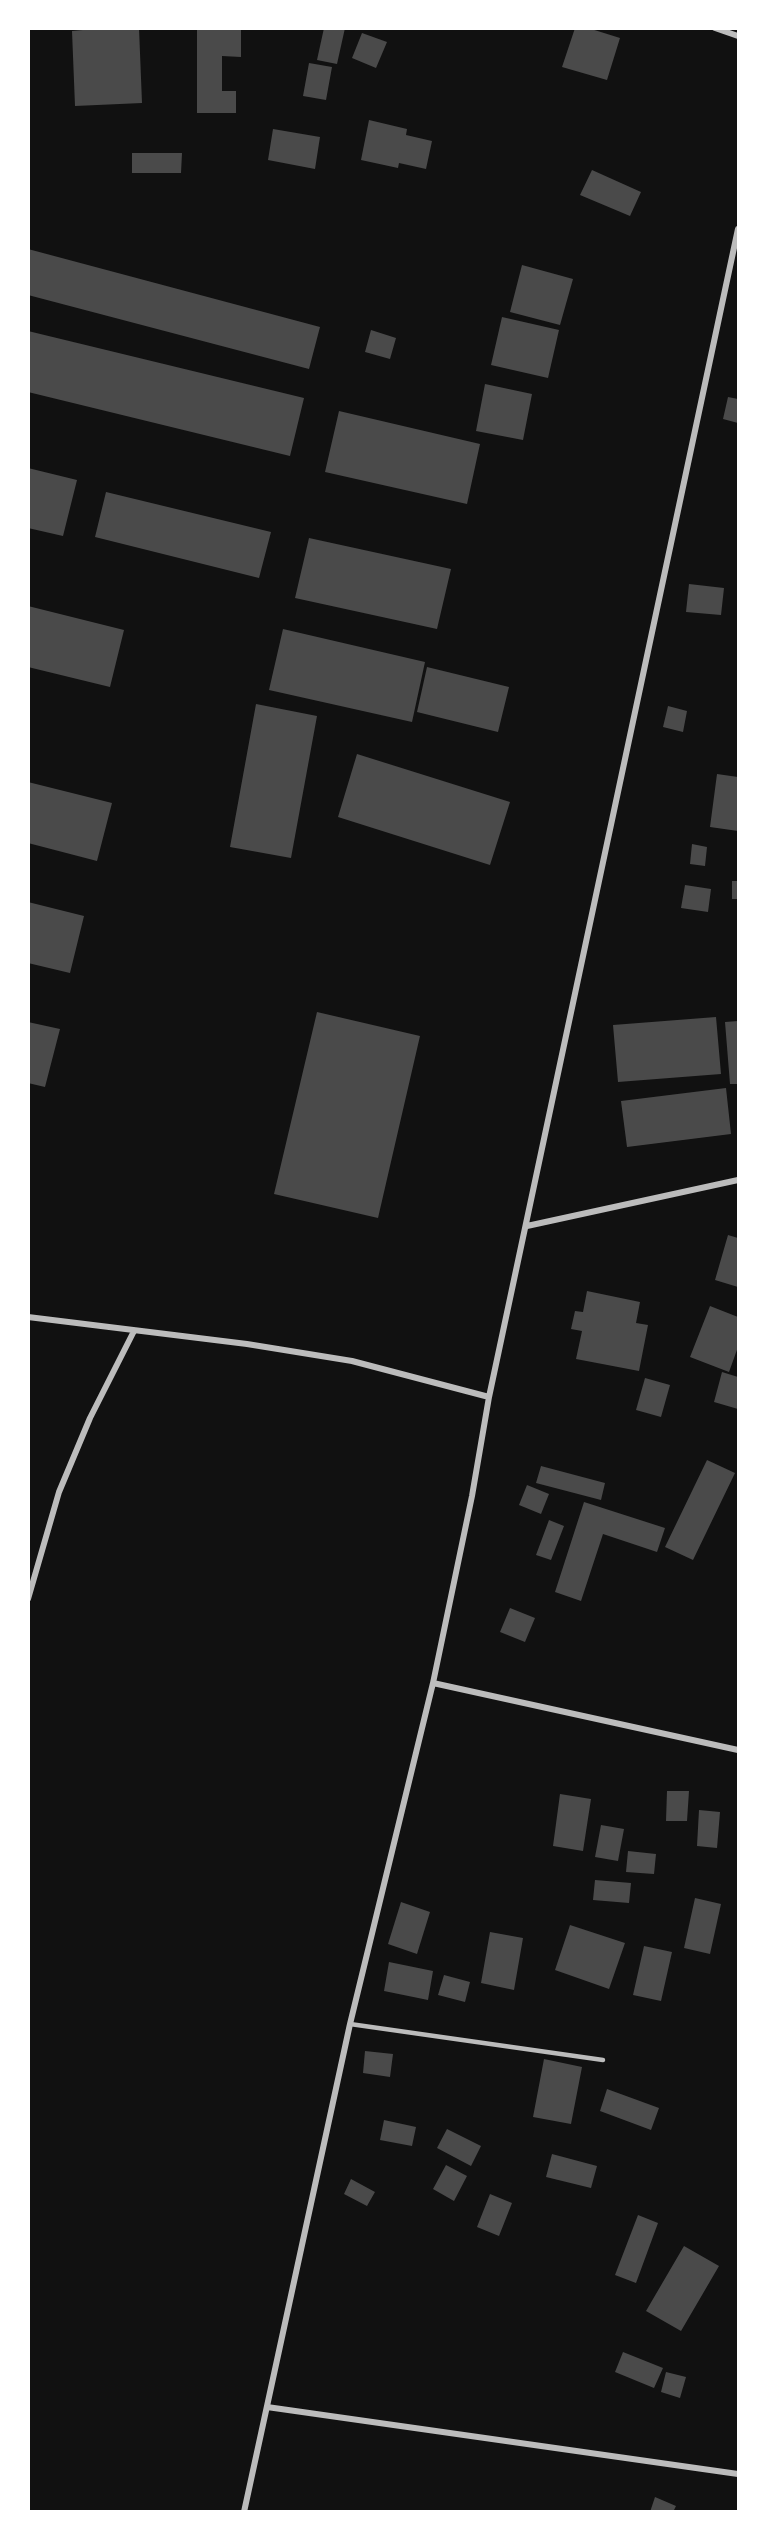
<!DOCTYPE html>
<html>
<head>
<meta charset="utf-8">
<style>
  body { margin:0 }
  #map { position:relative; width:767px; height:2540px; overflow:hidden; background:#111; font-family:"PT Sans Narrow",sans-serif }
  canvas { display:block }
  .frame { position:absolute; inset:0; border:30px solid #fff; pointer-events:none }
</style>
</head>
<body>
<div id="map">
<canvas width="767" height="2540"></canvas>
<div class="frame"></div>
</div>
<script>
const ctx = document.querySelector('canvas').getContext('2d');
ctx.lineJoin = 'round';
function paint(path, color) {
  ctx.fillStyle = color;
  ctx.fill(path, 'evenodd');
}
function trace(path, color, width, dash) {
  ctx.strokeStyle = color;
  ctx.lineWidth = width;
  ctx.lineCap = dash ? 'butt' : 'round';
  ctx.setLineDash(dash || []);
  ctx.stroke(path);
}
paint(new Path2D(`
  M 104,28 L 139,28 L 142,103 L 75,106 L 72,31 Z
  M 197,28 L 241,28 L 241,57 L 222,56 L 222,91 L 236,91 L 236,113 L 197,113 Z
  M 324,28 L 345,28 L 337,64 L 317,60 Z
  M 575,28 L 588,28 L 620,38 L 607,80 L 562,67 Z
  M 362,33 L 387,42 L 376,68 L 352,58 Z
  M 309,63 L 332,67 L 326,100 L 303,96 Z
  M 369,120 L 407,129 L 406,135 L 432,141 L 426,169 L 399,163 L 398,168 L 361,160 Z
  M 273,129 L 320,137 L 315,169 L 268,160 Z
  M 132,153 L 182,153 L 181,173 L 132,173 Z
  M 592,170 L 641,192 L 630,216 L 580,195 Z
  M 28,249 L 320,327 L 309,369 L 28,295 Z
  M 522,265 L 573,279 L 560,325 L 510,312 Z
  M 502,317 L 559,330 L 548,378 L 491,365 Z
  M 371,330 L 396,338 L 390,359 L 365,352 Z
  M 28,331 L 304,398 L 290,456 L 28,392 Z
  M 485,384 L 532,394 L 523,440 L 476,431 Z
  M 728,397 L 738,399 L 738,423 L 723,419 Z
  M 339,411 L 480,444 L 467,504 L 325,472 Z
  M 28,468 L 77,480 L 63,536 L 28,528 Z
  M 106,492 L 271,532 L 259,578 L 95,537 Z
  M 309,538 L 451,569 L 437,629 L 295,598 Z
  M 689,584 L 724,588 L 721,615 L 686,612 Z
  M 28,606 L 124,630 L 110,687 L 28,667 Z
  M 283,629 L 425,662 L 412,722 L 269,690 Z
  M 427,667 L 509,687 L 498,732 L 417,712 Z
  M 256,704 L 317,716 L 291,858 L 230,847 Z
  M 668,706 L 687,711 L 683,732 L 663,727 Z
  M 357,754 L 510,802 L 490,865 L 338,817 Z
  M 717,774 L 738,777 L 738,831 L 710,827 Z
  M 28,782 L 112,803 L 97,861 L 28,843 Z
  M 692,844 L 707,847 L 705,866 L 690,864 Z
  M 732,881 L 738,881 L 738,899 L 732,899 Z
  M 685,885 L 711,889 L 708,912 L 681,908 Z
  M 28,902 L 84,916 L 70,973 L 28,963 Z
  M 317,1012 L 420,1036 L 378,1218 L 274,1194 Z
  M 716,1017 L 721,1074 L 618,1082 L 613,1025 Z
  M 738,1021 L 738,1084 L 730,1084 L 725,1022 Z
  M 28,1022 L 60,1029 L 45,1087 L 28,1083 Z
  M 726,1088 L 731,1134 L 627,1147 L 621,1101 Z
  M 728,1235 L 738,1238 L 738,1287 L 715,1280 Z
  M 587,1291 L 640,1302 L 636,1323 L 648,1325 L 639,1371 L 576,1359 L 582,1331 L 571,1329 L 575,1311 L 583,1312 Z
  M 710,1306 L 738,1317 L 738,1347 L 729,1372 L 690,1357 Z
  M 722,1372 L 738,1377 L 738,1409 L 714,1402 Z
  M 645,1378 L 670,1385 L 661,1417 L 636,1410 Z
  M 707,1460 L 735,1473 L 693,1560 L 665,1547 Z
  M 541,1466 L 605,1483 L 601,1500 L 536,1483 Z
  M 527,1485 L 549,1494 L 541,1514 L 519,1505 Z
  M 584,1502 L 665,1528 L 657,1552 L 603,1534 L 581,1601 L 555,1592 Z
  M 549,1520 L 564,1526 L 551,1560 L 536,1555 Z
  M 510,1608 L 535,1618 L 525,1642 L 500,1632 Z
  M 667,1791 L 689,1791 L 687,1821 L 666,1821 Z
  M 560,1794 L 591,1799 L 583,1851 L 553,1846 Z
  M 699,1810 L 720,1812 L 717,1848 L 697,1846 Z
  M 601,1825 L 624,1829 L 618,1861 L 595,1857 Z
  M 628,1851 L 656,1854 L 654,1874 L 626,1872 Z
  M 595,1880 L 631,1883 L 629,1903 L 593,1900 Z
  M 695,1898 L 721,1904 L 710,1954 L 684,1948 Z
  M 401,1902 L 430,1912 L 417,1954 L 388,1944 Z
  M 570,1925 L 625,1943 L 609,1989 L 555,1970 Z
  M 490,1932 L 523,1938 L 514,1990 L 481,1983 Z
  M 644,1946 L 672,1952 L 661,2001 L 633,1995 Z
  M 389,1962 L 433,1971 L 428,2000 L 384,1991 Z
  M 444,1975 L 470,1982 L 465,2002 L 438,1995 Z
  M 365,2051 L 393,2054 L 390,2077 L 363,2073 Z
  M 544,2059 L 582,2067 L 571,2124 L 533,2117 Z
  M 607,2089 L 659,2108 L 651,2130 L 600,2111 Z
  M 384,2120 L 416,2127 L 412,2146 L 380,2140 Z
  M 447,2129 L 481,2146 L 471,2166 L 437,2148 Z
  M 552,2154 L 597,2166 L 591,2188 L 546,2177 Z
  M 446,2165 L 467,2176 L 454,2201 L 433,2189 Z
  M 351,2179 L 375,2192 L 367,2206 L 344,2194 Z
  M 490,2194 L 512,2203 L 499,2236 L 477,2227 Z
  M 638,2215 L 658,2223 L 636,2283 L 615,2275 Z
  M 684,2246 L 719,2266 L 681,2331 L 646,2311 Z
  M 623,2352 L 663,2368 L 654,2388 L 615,2372 Z
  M 666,2372 L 686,2377 L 680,2398 L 661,2392 Z
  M 655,2497 L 676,2506 L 673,2512 L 650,2512 Z`), '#4a4a4a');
trace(new Path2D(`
  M 350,2024 L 603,2060`), '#bcbcbc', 4.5);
trace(new Path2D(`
  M 715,28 L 738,36
  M 527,1226 L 738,1180
  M 28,1317 L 247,1344 L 352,1361 L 489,1397
  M 28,1599 L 59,1492 L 90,1418 L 134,1331
  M 433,1683 L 738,1750
  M 267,2407 L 738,2474
  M 244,2512 L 350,2024 L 433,1683 L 472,1496 L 489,1397 L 738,229`), '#bcbcbc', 6);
</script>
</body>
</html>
